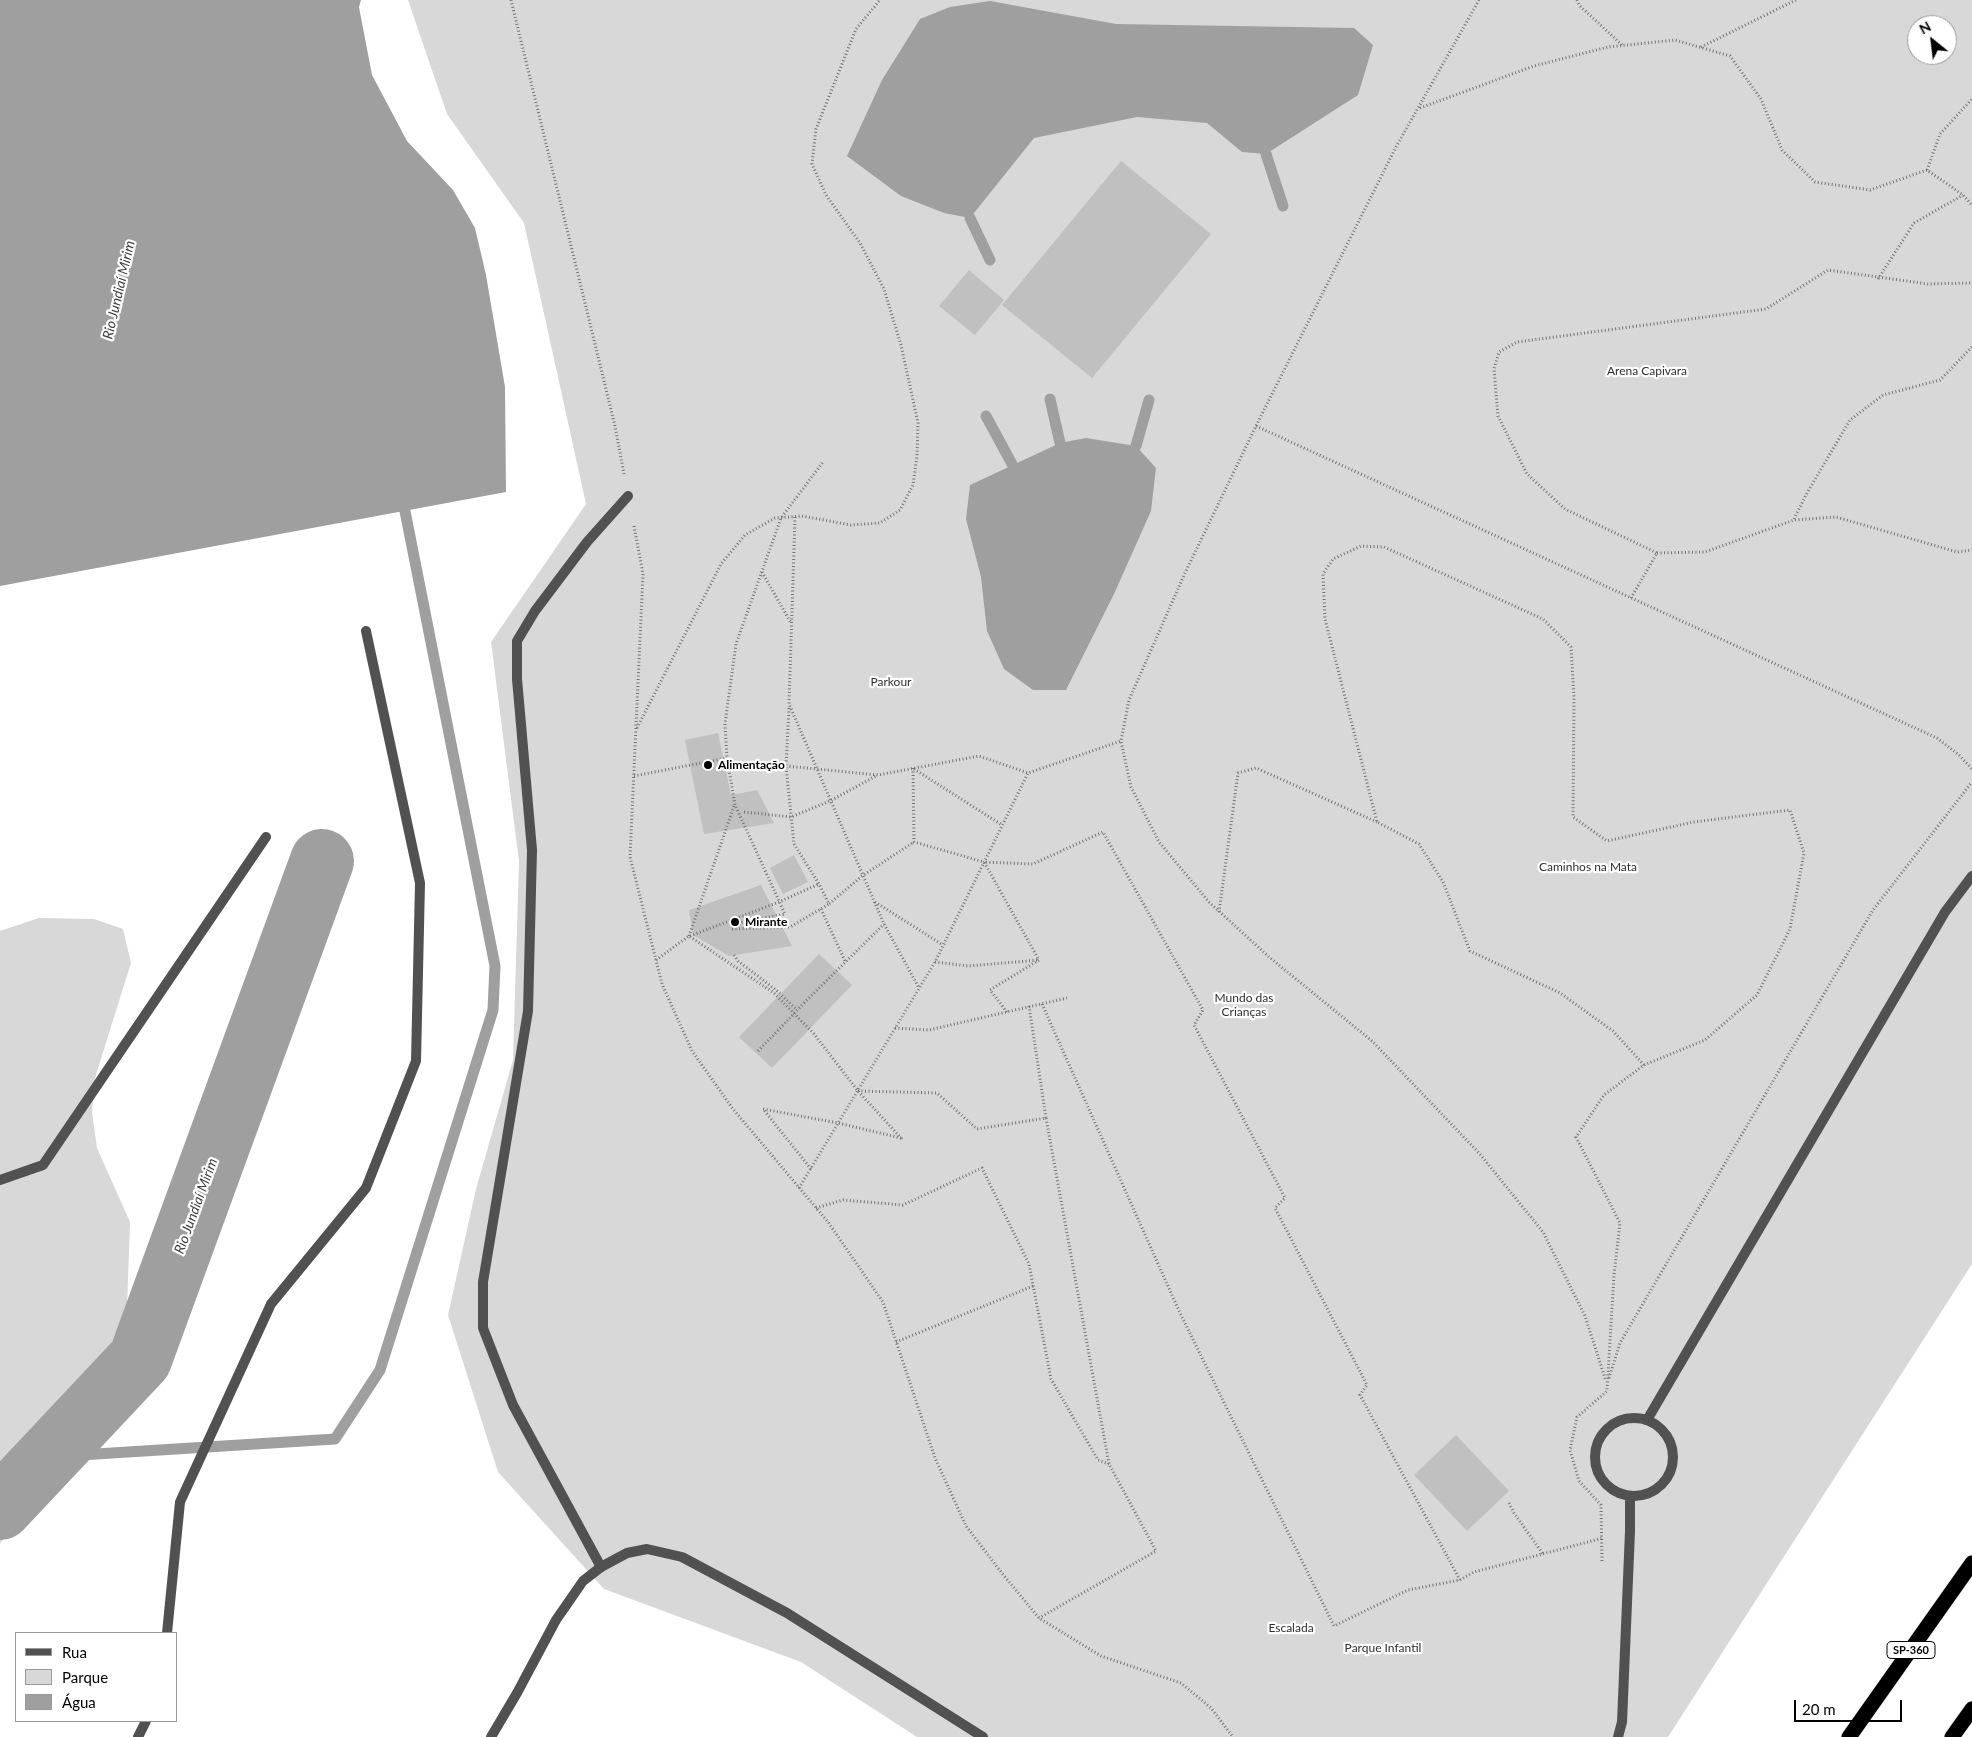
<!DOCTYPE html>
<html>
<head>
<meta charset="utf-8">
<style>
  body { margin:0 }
  #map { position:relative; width:1972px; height:1737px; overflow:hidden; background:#fff; font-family:Lato,sans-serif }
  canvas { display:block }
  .legend { position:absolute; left:15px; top:1632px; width:162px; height:90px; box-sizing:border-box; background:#fff; border:1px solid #999; margin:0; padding:6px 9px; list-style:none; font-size:15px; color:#000 }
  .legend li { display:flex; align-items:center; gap:10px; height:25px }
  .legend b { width:25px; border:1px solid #999 }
  .north { position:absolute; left:1907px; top:15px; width:50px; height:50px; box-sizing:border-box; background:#fff; border:1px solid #999; border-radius:50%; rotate:331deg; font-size:14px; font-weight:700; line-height:20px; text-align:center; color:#000 }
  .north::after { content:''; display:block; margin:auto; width:18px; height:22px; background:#000; clip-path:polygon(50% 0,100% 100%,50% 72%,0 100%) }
  .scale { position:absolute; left:1794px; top:1700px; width:108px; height:22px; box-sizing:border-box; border:2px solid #000; border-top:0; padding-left:6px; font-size:15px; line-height:18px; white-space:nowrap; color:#000; -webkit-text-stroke:4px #fff; paint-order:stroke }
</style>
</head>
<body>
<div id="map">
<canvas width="1972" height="1737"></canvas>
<ul class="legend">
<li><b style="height:6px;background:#515151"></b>Rua</li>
<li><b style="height:14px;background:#d8d8d8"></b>Parque</li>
<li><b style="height:14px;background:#9f9f9f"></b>Água</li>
</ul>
<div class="north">N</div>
<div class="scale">20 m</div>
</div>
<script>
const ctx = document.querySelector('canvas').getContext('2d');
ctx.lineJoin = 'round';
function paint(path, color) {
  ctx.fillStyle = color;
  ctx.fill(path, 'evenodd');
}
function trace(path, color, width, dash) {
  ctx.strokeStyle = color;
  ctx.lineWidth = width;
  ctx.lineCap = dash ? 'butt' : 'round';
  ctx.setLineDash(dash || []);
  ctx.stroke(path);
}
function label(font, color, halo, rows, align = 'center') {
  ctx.font = font + ' Lato,sans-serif';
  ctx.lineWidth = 4.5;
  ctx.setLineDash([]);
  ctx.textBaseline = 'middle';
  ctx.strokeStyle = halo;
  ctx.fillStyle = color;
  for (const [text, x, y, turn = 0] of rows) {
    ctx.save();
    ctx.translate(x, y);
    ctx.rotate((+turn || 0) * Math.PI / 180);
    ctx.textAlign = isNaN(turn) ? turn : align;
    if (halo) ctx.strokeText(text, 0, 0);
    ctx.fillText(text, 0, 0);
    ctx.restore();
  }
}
paint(new Path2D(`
  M 408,0 L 1972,0 L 1972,1264 L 1668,1737 L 917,1737 L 801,1662 L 604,1589 L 498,1472 L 448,1315 L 476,1189 L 513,1060 L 519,861 L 491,642 L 586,504 L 524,223 L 447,114 ZM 1917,25 L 1947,25 L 1947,55 L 1917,55 Z
  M 39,918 L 94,919 L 123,929 L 131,963 L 95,1078 L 92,1112 L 97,1148 L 130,1222 L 127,1308 L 61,1456 L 0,1544 L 0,931 Z`), '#d8d8d8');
paint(new Path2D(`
  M 0,0 L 361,0 L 359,7 L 372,75 L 407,141 L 453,190 L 475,228 L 486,275 L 505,387 L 506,492 L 0,586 Z
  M 990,1 L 1116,24 L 1354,28 L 1373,45 L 1358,95 L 1266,154 L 1242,152 L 1207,123 L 1137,117 L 1034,138 L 970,218 L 944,213 L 901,196 L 847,156 L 882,80 L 920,19 L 950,7 Z
  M 1086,438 L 1136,446 L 1156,468 L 1151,511 L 1114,594 L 1066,690 L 1033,690 L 1004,669 L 987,631 L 981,577 L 966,519 L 970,485 L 1060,443 Z`), '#9f9f9f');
trace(new Path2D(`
  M 1266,154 L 1283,206
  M 970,218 L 990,260
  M 1050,399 L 1060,443
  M 986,416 L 1012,464
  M 1136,446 L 1149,400
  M 48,1457 L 335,1439 L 380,1370 L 493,1010 L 495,966 L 402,496`), '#9f9f9f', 11);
trace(new Path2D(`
  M 0,1508 L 140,1359 L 322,861`), '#9f9f9f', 64);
paint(new Path2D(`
  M 1121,161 L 1211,234 L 1092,378 L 1002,305 Z
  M 969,270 L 1004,300 L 975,335 L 939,306 Z
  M 718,733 L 731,795 L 757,790 L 774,823 L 704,834 L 685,740 Z
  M 794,855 L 808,882 L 783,894 L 770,868 Z
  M 761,885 L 792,946 L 729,956 L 693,935 L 689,910 Z
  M 819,954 L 852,985 L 772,1068 L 739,1037 Z
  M 1456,1435 L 1509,1491 L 1467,1531 L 1414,1475 Z`), '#c0c0c0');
const motorway = new Path2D(`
  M 1849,1737 L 1972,1563
  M 1952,1737 L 1972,1709`);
trace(motorway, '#dbdbdb', 16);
trace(new Path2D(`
  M 511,0 L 615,426 L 624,474
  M 1479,0 L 1396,147 L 1256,426 L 1185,573 L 1129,700 L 1121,741 L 1131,787 L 1159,842 L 1209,902 L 1269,957 L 1372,1041 L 1479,1153 L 1543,1232 L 1585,1316 L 1606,1381
  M 1577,0 L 1579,5 L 1622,45
  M 1701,47 L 1796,0
  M 1420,108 L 1534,66 L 1608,47 L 1675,40 L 1730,56 L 1761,99 L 1782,150 L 1815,182 L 1870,190 L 1927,170 L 1963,195 L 1972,205
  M 1927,170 L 1940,134 L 1972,99
  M 1878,279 L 1914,223 L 1963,195
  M 1256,426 L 1937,738 L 1959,755 L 1972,769
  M 795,517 L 789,704 L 884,924 L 919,988
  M 1794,519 L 1807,493 L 1850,420 L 1883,395 L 1940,380 L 1972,347
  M 634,526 L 643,574 L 630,857 L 662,984 L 692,1051 L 733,1109 L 828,1222 L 883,1302 L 935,1458 L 966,1526 L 1001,1572 L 1039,1618 L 1101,1656 L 1181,1683 L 1211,1708 L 1233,1737
  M 1657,553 L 1705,552 L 1794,520 L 1836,517 L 1957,552 L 1972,550
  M 762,572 L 791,623
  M 1631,598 L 1657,553 L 1565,509 L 1527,474 L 1498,416 L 1494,369 L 1499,352 L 1517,342 L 1766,309 L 1828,270 L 1928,284 L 1972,283
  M 789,708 L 786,766 L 794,844 L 819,884 L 829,904 L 862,876 L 914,842
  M 637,728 L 721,564 L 745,535 L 775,518 L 802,516 L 851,525 L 880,523 L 900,510 L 913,485 L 917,456 L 918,423 L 901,345 L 884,289 L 860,243 L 826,195 L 812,164 L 816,129 L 856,29 L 880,0
  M 786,766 L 878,775 L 979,756 L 1028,773
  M 913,768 L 914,842 L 984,862
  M 914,769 L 1002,825
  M 634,776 L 727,758
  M 744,812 L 791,817 L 830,801 L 876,776
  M 875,902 L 943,945
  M 821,909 L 845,961
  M 1219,912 L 1238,773 L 1256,768 L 1377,822
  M 738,923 L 785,914 L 735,805 L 727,758 L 725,724 L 736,644 L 781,518 L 823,462
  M 732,929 L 790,927 L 829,904
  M 689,936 L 734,806
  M 690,936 L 779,902 L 819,884
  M 734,955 L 738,961 L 776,990 L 797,1010
  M 656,960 L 689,936 L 774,993 L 814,1034 L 858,1091 L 901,1138 L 838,1123 L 763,1109 L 811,1169
  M 935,962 L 968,966 L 1039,960
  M 804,1003 L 884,924
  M 1042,1004 L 1180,1313 L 1334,1626 L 1408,1590 L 1460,1580 L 1474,1572 L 1603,1538
  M 1029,1006 L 1046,1118
  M 1007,1012 L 990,990 L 1039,960 L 984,862 L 1033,864 L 1103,832 L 1203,1010 L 1194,1025 L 1285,1198 L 1275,1208 L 1367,1385 L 1360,1395 L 1460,1580
  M 895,1028 L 929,1030 L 1067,998
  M 758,1051 L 787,1021
  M 858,1091 L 937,1093 L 977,1129 L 1046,1118 L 1109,1464 L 1156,1551 L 1039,1618
  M 799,1188 L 935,962 L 1028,773 L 1121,741
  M 816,1208 L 843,1200 L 903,1205 L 982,1168 L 1029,1264 L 1051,1379 L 1098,1460 L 1109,1464
  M 896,1342 L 1033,1286
  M 1609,1378 L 1620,1343 L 1873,910 L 1972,782
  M 1509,1503 L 1514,1513 L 1543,1554
  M 1602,1561 L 1601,1505 L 1579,1481 L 1570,1450 L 1577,1417 L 1607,1391 L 1614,1275 L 1620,1223 L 1576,1137 L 1604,1095 L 1644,1065 L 1705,1040 L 1757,995 L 1790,929 L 1804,853 L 1790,810 L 1694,822 L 1607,841 L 1573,817 L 1574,697 L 1571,647 L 1543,619 L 1384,547 L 1361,546 L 1333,559 L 1323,574 L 1325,619 L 1377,822 L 1419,844 L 1443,882 L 1470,951 L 1560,993 L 1613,1031 L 1644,1065`), '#737373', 3, [1, 2.5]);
trace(new Path2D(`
  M 628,496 L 587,542 L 535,611 L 517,641 L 517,679 L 532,850 L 528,1011 L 483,1282 L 483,1328 L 513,1405 L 601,1567 L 627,1553 L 647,1549 L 682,1557 L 787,1613 L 983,1737
  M 0,1180 L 43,1165 L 266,837
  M1595 1457a39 39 0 1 1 78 0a39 39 0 1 1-78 0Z
  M 1647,1420 L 1945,912 L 1972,876
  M 167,1633 L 180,1502 L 271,1304 L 366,1188 L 416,1061 L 420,883 L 366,631
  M 138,1737 L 146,1721
  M 1618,1737 L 1622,1722 L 1630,1531 L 1630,1497`), '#515151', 10);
trace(new Path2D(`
  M 491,1737 L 517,1693 L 556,1620 L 583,1581 L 601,1567`), '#515151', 10);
trace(motorway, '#000', 15);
trace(new Path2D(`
  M 787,1021 L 804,1003`), '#737373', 3, [1, 2.5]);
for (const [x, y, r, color] of [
  [708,765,5,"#000"],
  [735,922,5,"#000"]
]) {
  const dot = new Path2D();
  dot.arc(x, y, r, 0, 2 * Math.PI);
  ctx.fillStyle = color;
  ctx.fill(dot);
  trace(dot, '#fff', 2);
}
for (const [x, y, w] of [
  [1911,1650,48]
]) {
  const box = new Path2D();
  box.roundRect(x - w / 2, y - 8.5, w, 17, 4);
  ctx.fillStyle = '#fff';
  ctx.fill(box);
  trace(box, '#000', 1);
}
label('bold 11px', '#000', null, [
  ["SP-360",1911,1650]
]);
label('12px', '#2f2f2f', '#fff', [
  ["Arena Capivara",1647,371],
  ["Parkour",891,682],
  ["Caminhos na Mata",1588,867],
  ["Mundo das",1244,998],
  ["Crianças",1244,1012],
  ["Escalada",1291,1628],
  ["Parque Infantil",1383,1648]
]);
label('bold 12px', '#000', '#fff', [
  ["Alimentação",718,765],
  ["Mirante",745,922]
], 'left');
label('italic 14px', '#404040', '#fff', [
  ["Rio Jundiaí Mirim",119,290,-77],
  ["Rio Jundiaí Mirim",196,1206,-70]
]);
</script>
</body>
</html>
